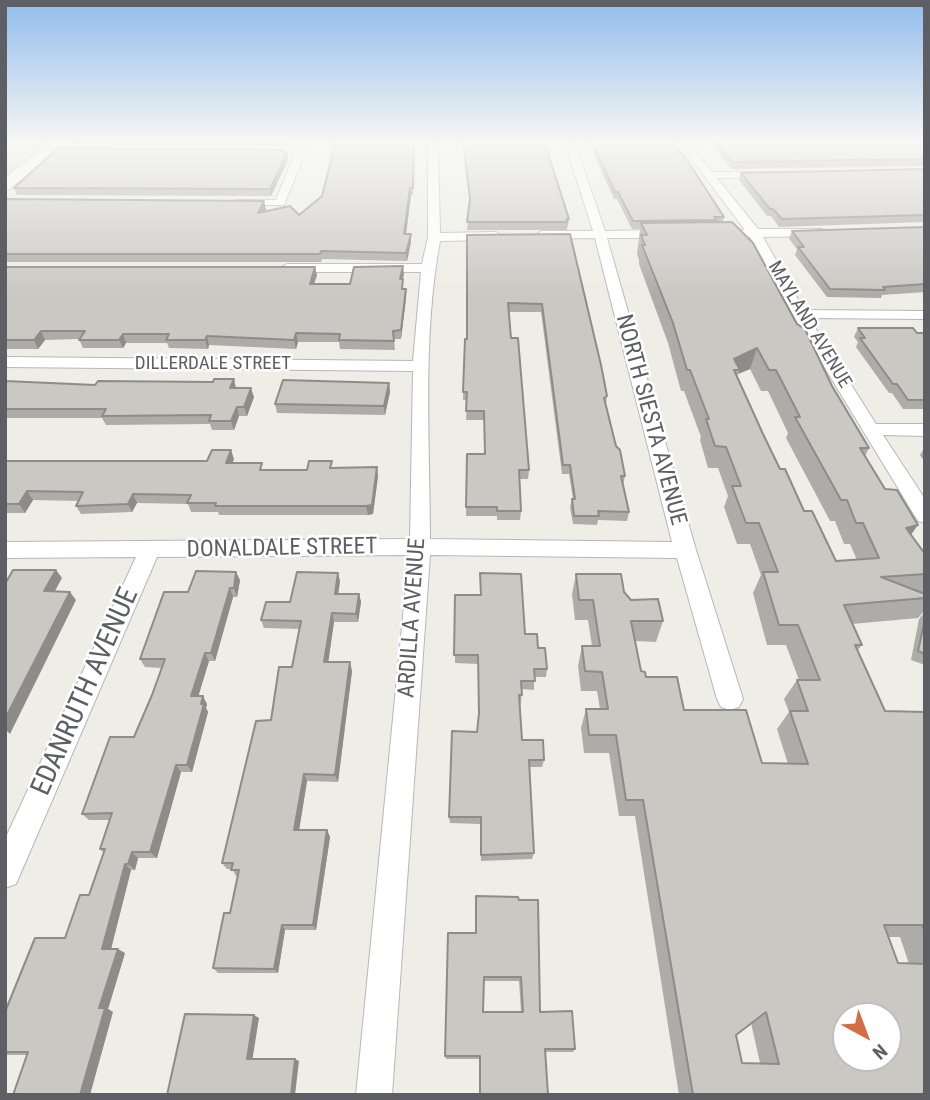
<!DOCTYPE html>
<html>
<head>
<meta charset="utf-8">
<style>
  body { margin:0 }
  #map { position:relative; width:930px; height:1100px; overflow:hidden; background:#eeeee6; font-family:"Roboto Condensed",sans-serif }
  canvas { display:block }
  .frame { position:absolute; inset:0; border:7px solid #5e5f65; pointer-events:none }
  .north { position:absolute; left:832px; top:1002px; width:70px; height:70px; box-sizing:border-box; background:#fff; border:2px solid #bfbfc1; border-radius:50%; rotate:139deg; font-size:19px; font-weight:700; line-height:28px; text-align:center; color:#5e5f65 }
  .north::after { content:''; display:block; margin:auto; width:24px; height:32px; background:#d46c46; clip-path:polygon(50% 0,100% 100%,50% 72%,0 100%) }
</style>
</head>
<body>
<div id="map">
<canvas width="930" height="1100"></canvas>
<div class="frame"></div>
<div class="north">N</div>
</div>
<script>
const ctx = document.querySelector('canvas').getContext('2d');
ctx.lineJoin = 'round';
function paint(path, color) {
  ctx.fillStyle = color;
  ctx.fill(path, 'evenodd');
}
function trace(path, color, width, dash) {
  ctx.strokeStyle = color;
  ctx.lineWidth = width;
  ctx.lineCap = dash ? 'butt' : 'round';
  ctx.setLineDash(dash || []);
  ctx.stroke(path);
}
function label(font, color, halo, rows, align = 'center') {
  ctx.font = font + ' "Roboto Condensed",sans-serif';
  ctx.lineWidth = 5;
  ctx.setLineDash([]);
  ctx.textBaseline = 'middle';
  ctx.strokeStyle = halo;
  ctx.fillStyle = color;
  for (const [text, x, y, turn = 0] of rows) {
    ctx.save();
    ctx.translate(x, y);
    ctx.rotate((+turn || 0) * Math.PI / 180);
    ctx.textAlign = isNaN(turn) ? turn : align;
    if (halo) ctx.strokeText(text, 0, 0);
    ctx.fillText(text, 0, 0);
    ctx.restore();
  }
}
paint(new Path2D(`
  M 5,141 L 59,141 L 5,186 Z`), '#deddd5');
const street = new Path2D(`
  M 300,141 L 310,141 L 284,205 L 233,205 L 233,201 L 237,200 L 276,200 Z
  M 428,141 L 438,141 L 440,233 L 496,232 L 502,236 L 496,240 L 440,241 C 422,338 430,441 430,539 L 672,542 L 595,238 L 542,239 L 536,235 L 542,231 L 593,231 L 564,141 L 574,141 L 605,231 L 667,230 L 673,234 L 667,238 L 607,238 L 696,550 L 743,699 L 739,707 L 730,710 L 721,707 L 717,699 L 677,558 L 430,555 L 392,1095 L 356,1095 L 409,555 L 157,557 L 16,884 L 5,888 L 5,839 L 136,557 L 5,558 L 5,542 L 410,539 L 413,371 L 5,367 L 5,357 L 413,361 L 421,272 L 287,272 L 280,268 L 287,264 L 422,264 L 428,237 Z
  M 678,141 L 688,141 L 712,172 L 773,172 L 773,176 L 769,177 L 717,178 L 758,229 L 822,229 L 822,235 L 818,236 L 763,237 L 804,310 L 925,311 L 925,319 L 809,318 L 876,424 L 925,424 L 925,436 L 883,435 L 925,499 L 925,523 L 918,521 L 792,314 L 750,237 L 717,238 L 711,234 L 717,230 L 745,230 Z`);
const secondary = new Path2D(`
  M 51,141 L 66,141 L 10,189 L 5,190 L 5,178 Z`);
trace(street, '#b6b7bb', 2);
trace(secondary, '#b5b6bc', 2);
paint(street, '#fff');
paint(secondary, '#fff');
paint(new Path2D(`
  M 72,141 L 293,141 L 291,146 L 73,144 Z
  M 336,141 L 415,141 L 413,195 L 411,195 L 406,234 L 411,234 L 411,242 L 407,261 L 322,259 L 321,262 L 5,262 L 5,199 L 266,209 L 264,212 L 299,215 L 322,196 Z
  M 462,141 L 544,141 L 569,219 L 568,227 L 567,227 L 567,230 L 467,230 L 470,203 Z
  M 588,141 L 671,141 L 724,217 L 723,222 L 832,386 L 869,448 L 865,456 L 911,535 L 925,554 L 925,590 L 922,593 L 925,594 L 925,610 L 918,618 L 852,624 L 862,645 L 857,651 L 885,711 L 925,712 L 925,1095 L 679,1095 L 635,816 L 619,816 L 609,753 L 584,753 L 581,728 L 586,709 L 600,709 L 597,691 L 581,691 L 578,666 L 582,646 L 592,646 L 588,620 L 575,620 L 572,594 L 576,574 L 624,592 L 631,600 L 663,621 L 656,642 L 635,641 L 641,671 L 684,710 L 762,763 L 788,764 L 777,729 L 789,712 L 784,699 L 797,680 L 799,680 L 786,645 L 767,645 L 753,593 L 761,575 L 750,544 L 737,544 L 724,507 L 728,496 L 718,468 L 708,468 L 700,440 L 701,437 L 684,391 L 681,391 L 668,343 L 639,264 L 639,260 L 637,254 L 640,229 L 632,229 L 617,199 L 614,199 ZM 750,369 L 761,391 L 768,391 L 788,433 L 786,438 L 830,521 L 835,521 L 844,544 L 850,544 L 857,560 L 836,561 L 804,511 L 780,469 L 763,434 L 737,377 L 738,374 ZM 889,937 L 900,937 L 909,964 L 898,963 ZM 751,1023 L 760,1063 L 742,1063 L 736,1035 Z
  M 709,141 L 925,141 L 925,166 L 731,169 Z
  M 284,153 L 287,153 L 288,160 L 271,196 L 17,195 L 14,188 Z
  M 925,169 L 925,222 L 779,227 L 771,216 L 767,216 L 739,180 L 741,173 Z
  M 925,227 L 925,292 L 882,295 L 881,298 L 827,297 L 795,255 L 797,249 L 789,239 L 792,231 Z
  M 570,234 L 607,396 L 606,403 L 616,446 L 625,476 L 623,485 L 629,512 L 627,521 L 598,520 L 597,525 L 573,524 L 570,507 L 572,499 L 573,499 L 569,474 L 562,474 L 541,312 L 509,312 L 511,338 L 529,470 L 528,479 L 519,479 L 521,511 L 520,520 L 497,520 L 497,516 L 466,516 L 467,454 L 484,454 L 484,420 L 466,420 L 467,400 L 463,400 L 465,339 L 467,339 Z
  M 403,266 L 403,289 L 406,298 L 401,339 L 394,339 L 395,350 L 340,349 L 339,342 L 298,342 L 296,349 L 209,345 L 208,349 L 169,348 L 167,343 L 126,343 L 123,348 L 83,348 L 79,339 L 45,340 L 38,349 L 5,349 L 5,267 L 317,275 L 314,284 L 350,284 Z
  M 858,328 L 925,333 L 925,409 L 903,409 L 892,393 L 889,393 L 856,347 L 858,342 L 854,337 Z
  M 5,381 L 95,385 L 236,388 L 254,397 L 247,416 L 239,416 L 234,430 L 212,430 L 210,424 L 106,425 L 102,418 L 5,418 Z
  M 389,383 L 390,392 L 385,415 L 277,413 L 275,404 Z
  M 925,447 L 925,463 L 920,455 Z
  M 234,459 L 232,463 L 263,470 L 307,470 L 333,467 L 378,476 L 373,514 L 368,515 L 219,515 L 218,512 L 191,512 L 188,504 L 137,503 L 132,512 L 81,514 L 76,506 L 78,501 L 33,500 L 25,513 L 5,513 L 5,461 L 207,461 Z
  M 240,580 L 237,597 L 233,597 L 215,661 L 209,661 L 198,696 L 207,704 L 206,708 L 208,712 L 192,772 L 181,772 L 157,858 L 138,858 L 135,870 L 131,870 L 111,949 L 125,953 L 108,1009 L 113,1012 L 27,1055 L 5,1055 L 5,1012 L 65,938 L 89,895 L 104,853 L 100,849 L 110,820 L 89,820 L 82,814 L 134,737 L 152,695 L 162,668 L 145,667 L 140,659 L 188,592 Z
  M 340,581 L 338,594 L 359,594 L 361,602 L 358,622 L 334,622 L 328,662 L 352,671 L 338,782 L 307,781 L 299,830 L 327,830 L 330,837 L 316,930 L 285,930 L 278,973 L 218,973 L 213,968 L 230,913 L 238,876 L 236,876 L 232,869 L 227,869 L 222,863 L 271,720 L 292,667 L 300,629 L 264,628 L 261,620 L 290,602 Z
  M 455,595 L 525,634 L 538,648 L 547,669 L 546,677 L 534,677 L 534,690 L 522,689 L 521,703 L 520,703 L 522,740 L 544,760 L 542,767 L 529,767 L 534,853 L 532,859 L 481,861 L 480,824 L 450,823 L 449,817 L 477,732 L 479,716 L 478,664 L 455,663 Z
  M 925,612 L 925,665 L 911,660 L 919,619 Z
  M 476,896 L 540,1012 L 575,1049 L 573,1052 L 546,1052 L 479,1059 L 446,1059 L 445,1056 L 476,933 ZM 484,981 L 519,981 L 521,1012 L 483,1012 Z`), '#aeaca8');
paint(new Path2D(`
  M 284,150 L 285,157 L 287,153 L 288,160 L 271,196 L 270,189 Z
  M 410,188 L 411,195 L 405,242 L 404,234 Z
  M 264,201 L 266,209 L 260,221 L 258,213 Z
  M 411,234 L 411,242 L 407,261 L 406,253 Z
  M 403,266 L 404,275 L 400,287 L 400,279 Z
  M 315,267 L 317,275 L 311,292 L 310,284 Z
  M 406,289 L 406,298 L 401,339 L 401,330 Z
  M 41,331 L 45,340 L 38,349 L 34,340 Z
  M 296,333 L 298,342 L 296,349 L 294,340 Z
  M 123,334 L 126,343 L 123,348 L 119,340 Z
  M 207,336 L 209,345 L 208,349 L 205,340 Z
  M 757,348 L 750,369 L 738,374 L 740,370 L 734,359 Z
  M 234,379 L 236,388 L 230,388 Z
  M 389,383 L 390,392 L 385,415 L 384,406 Z
  M 251,388 L 254,397 L 247,416 L 244,407 Z
  M 237,407 L 239,416 L 234,430 L 231,421 Z
  M 231,450 L 234,459 L 229,472 L 226,463 Z
  M 377,467 L 378,476 L 373,514 L 368,515 L 366,506 Z
  M 27,491 L 33,500 L 25,513 L 19,504 Z
  M 133,494 L 137,503 L 132,512 L 128,504 Z
  M 918,525 L 903,546 L 906,528 Z
  M 56,570 L 62,578 L 50,600 L 44,591 Z
  M 236,572 L 240,580 L 237,597 L 234,588 Z
  M 338,573 L 340,581 L 337,602 L 335,594 Z
  M 230,588 L 233,597 L 215,661 L 211,653 Z
  M 70,592 L 76,600 L 10,734 L 5,729 L 5,719 Z
  M 359,594 L 361,602 L 358,622 L 356,614 Z
  M 332,613 L 334,622 L 327,671 L 324,662 Z
  M 205,653 L 209,661 L 196,704 L 191,696 Z
  M 350,662 L 352,671 L 338,782 L 335,775 Z
  M 203,696 L 207,704 L 206,708 L 208,712 L 192,772 L 187,765 Z
  M 176,765 L 181,772 L 157,858 L 150,852 Z
  M 304,774 L 307,781 L 298,837 L 294,830 Z
  M 327,830 L 330,837 L 316,930 L 313,925 Z
  M 132,852 L 138,858 L 135,870 L 128,864 Z
  M 125,864 L 131,870 L 110,953 L 102,949 Z
  M 282,925 L 285,930 L 278,973 L 274,969 Z
  M 118,949 L 125,953 L 108,1009 L 113,1012 L 90,1095 L 80,1095 L 99,1008 Z
  M 254,1015 L 259,1018 L 252,1062 L 247,1059 Z
  M 295,1059 L 299,1061 L 295,1095 L 291,1095 Z`), '#8d8c88');
const building = new Path2D(`
  M 336,141 L 414,141 L 413,188 L 410,188 L 404,234 L 411,234 L 406,253 L 321,251 L 320,254 L 5,254 L 5,199 L 264,201 L 258,213 L 290,206 L 299,215 L 322,196 Z
  M 463,141 L 544,141 L 569,219 L 567,219 L 567,222 L 467,222 L 470,199 Z
  M 592,141 L 671,141 L 687,160 L 724,217 L 714,217 L 717,220 L 633,221 L 618,192 L 615,192 Z
  M 716,141 L 925,141 L 925,159 L 732,162 Z
  M 58,148 L 284,150 L 283,153 L 287,153 L 270,189 L 14,188 Z
  M 925,169 L 925,215 L 782,219 L 773,209 L 770,209 L 741,173 Z
  M 732,222 L 753,243 L 797,324 L 805,329 L 832,386 L 869,448 L 860,448 L 885,489 L 897,490 L 918,525 L 906,528 L 925,554 L 925,574 L 881,577 L 925,594 L 925,598 L 844,605 L 862,645 L 855,645 L 885,711 L 925,712 L 925,932 L 922,925 L 884,925 L 898,963 L 925,964 L 925,1095 L 693,1095 L 643,800 L 626,800 L 616,735 L 589,735 L 586,709 L 608,709 L 602,672 L 585,671 L 582,646 L 600,646 L 593,600 L 579,600 L 576,574 L 621,574 L 624,592 L 631,600 L 658,599 L 663,621 L 631,621 L 641,671 L 645,672 L 646,677 L 677,677 L 684,710 L 746,710 L 762,763 L 808,764 L 790,711 L 808,711 L 797,680 L 820,680 L 798,625 L 779,625 L 763,572 L 778,572 L 759,523 L 746,523 L 732,486 L 741,486 L 726,447 L 715,446 L 706,419 L 709,419 L 690,370 L 687,370 L 673,323 L 642,245 L 645,245 L 641,235 L 647,235 L 641,223 ZM 757,348 L 769,370 L 776,370 L 800,417 L 795,417 L 841,500 L 847,500 L 856,523 L 863,523 L 879,558 L 836,561 L 812,511 L 804,511 L 785,469 L 780,469 L 763,434 L 734,370 L 740,370 L 734,359 ZM 766,1012 L 779,1064 L 742,1063 L 736,1035 ZM 846,1016 L 888,1016 L 888,1058 L 846,1058 Z
  M 925,227 L 925,284 L 883,287 L 885,290 L 830,289 L 798,247 L 804,247 L 792,231 Z
  M 570,234 L 601,365 L 607,396 L 604,398 L 616,446 L 620,450 L 625,476 L 621,476 L 629,512 L 598,511 L 599,516 L 574,516 L 572,499 L 575,499 L 570,465 L 563,465 L 542,304 L 508,303 L 511,338 L 518,338 L 529,470 L 519,470 L 521,511 L 497,511 L 497,507 L 466,507 L 467,454 L 485,454 L 484,411 L 466,411 L 467,392 L 463,392 L 465,339 L 467,339 L 467,235 Z
  M 403,266 L 400,279 L 403,279 L 402,289 L 406,289 L 401,330 L 393,331 L 394,341 L 339,340 L 340,334 L 296,333 L 294,340 L 207,336 L 205,340 L 166,340 L 169,334 L 123,334 L 119,340 L 79,340 L 85,331 L 41,331 L 34,340 L 5,340 L 5,267 L 315,267 L 310,284 L 350,284 L 354,267 Z
  M 858,328 L 913,328 L 917,333 L 925,333 L 925,400 L 908,400 L 897,384 L 893,384 L 860,338 L 865,338 Z
  M 214,379 L 234,379 L 230,388 L 251,388 L 244,407 L 237,407 L 231,421 L 209,421 L 211,415 L 102,416 L 106,409 L 5,409 L 5,381 L 95,385 L 98,381 L 213,382 Z
  M 283,380 L 389,383 L 384,406 L 275,404 Z
  M 212,450 L 231,450 L 226,463 L 262,463 L 260,470 L 307,470 L 309,461 L 332,461 L 330,468 L 377,467 L 372,505 L 366,506 L 215,506 L 216,503 L 187,503 L 191,495 L 133,494 L 128,504 L 76,506 L 83,492 L 27,491 L 19,504 L 5,504 L 5,461 L 207,461 Z
  M 13,570 L 56,570 L 44,591 L 70,592 L 5,719 L 5,584 Z
  M 196,571 L 236,572 L 234,588 L 230,588 L 211,653 L 205,653 L 191,696 L 203,696 L 201,704 L 204,704 L 187,765 L 176,765 L 150,852 L 132,852 L 128,864 L 125,864 L 102,949 L 118,949 L 99,1008 L 105,1008 L 80,1095 L 13,1095 L 28,1052 L 5,1052 L 5,1012 L 35,938 L 65,938 L 80,895 L 89,895 L 105,849 L 100,849 L 112,813 L 82,814 L 110,737 L 134,737 L 152,695 L 165,659 L 140,659 L 164,592 L 188,592 Z
  M 297,572 L 338,573 L 335,594 L 359,594 L 356,614 L 332,613 L 324,662 L 350,662 L 335,775 L 304,774 L 294,830 L 327,830 L 313,925 L 282,925 L 274,969 L 213,968 L 224,913 L 230,913 L 239,870 L 231,870 L 233,863 L 222,863 L 256,721 L 271,720 L 279,667 L 292,667 L 301,621 L 261,620 L 266,602 L 290,602 Z
  M 480,573 L 521,574 L 525,634 L 537,634 L 538,648 L 545,648 L 547,669 L 534,669 L 535,681 L 521,681 L 522,695 L 519,695 L 522,740 L 543,740 L 544,760 L 529,760 L 534,853 L 481,855 L 481,817 L 449,817 L 452,731 L 477,732 L 479,713 L 478,655 L 454,655 L 455,595 L 481,595 Z
  M 925,619 L 925,654 L 918,651 Z
  M 476,896 L 518,897 L 519,900 L 538,900 L 540,1012 L 572,1011 L 575,1049 L 545,1049 L 548,1095 L 480,1095 L 480,1056 L 445,1056 L 448,933 L 476,933 ZM 484,977 L 521,977 L 523,1012 L 483,1012 Z
  M 185,1014 L 254,1015 L 247,1059 L 295,1059 L 291,1095 L 167,1095 Z`);
paint(building, '#cac8c3');
trace(building, '#8d8c88', 2);
const sky = ctx.createLinearGradient(0, 0, 0, 295);
sky.addColorStop(0, '#91bced');
sky.addColorStop(0.48, '#f7f7f4');
sky.addColorStop(1, '#f7f7f400');
ctx.fillStyle = sky;
ctx.fillRect(0, 0, 930, 295);
label('19px', '#5e5f65', '#fff', [
  ["MAYLAND AVENUE",809,325,59],
  ["DILLERDALE STREET",213,364]
]);
label('23px', '#5e5f65', '#fff', [
  ["NORTH SIESTA AVENUE",650,420,75],
  ["DONALDALE STREET",282,549,-1],
  ["ARDILLA AVENUE",413,618,-86]
]);
label('28px', '#5e5f65', '#fff', [
  ["EDANRUTH AVENUE",86,692,-66]
]);
</script>
</body>
</html>
